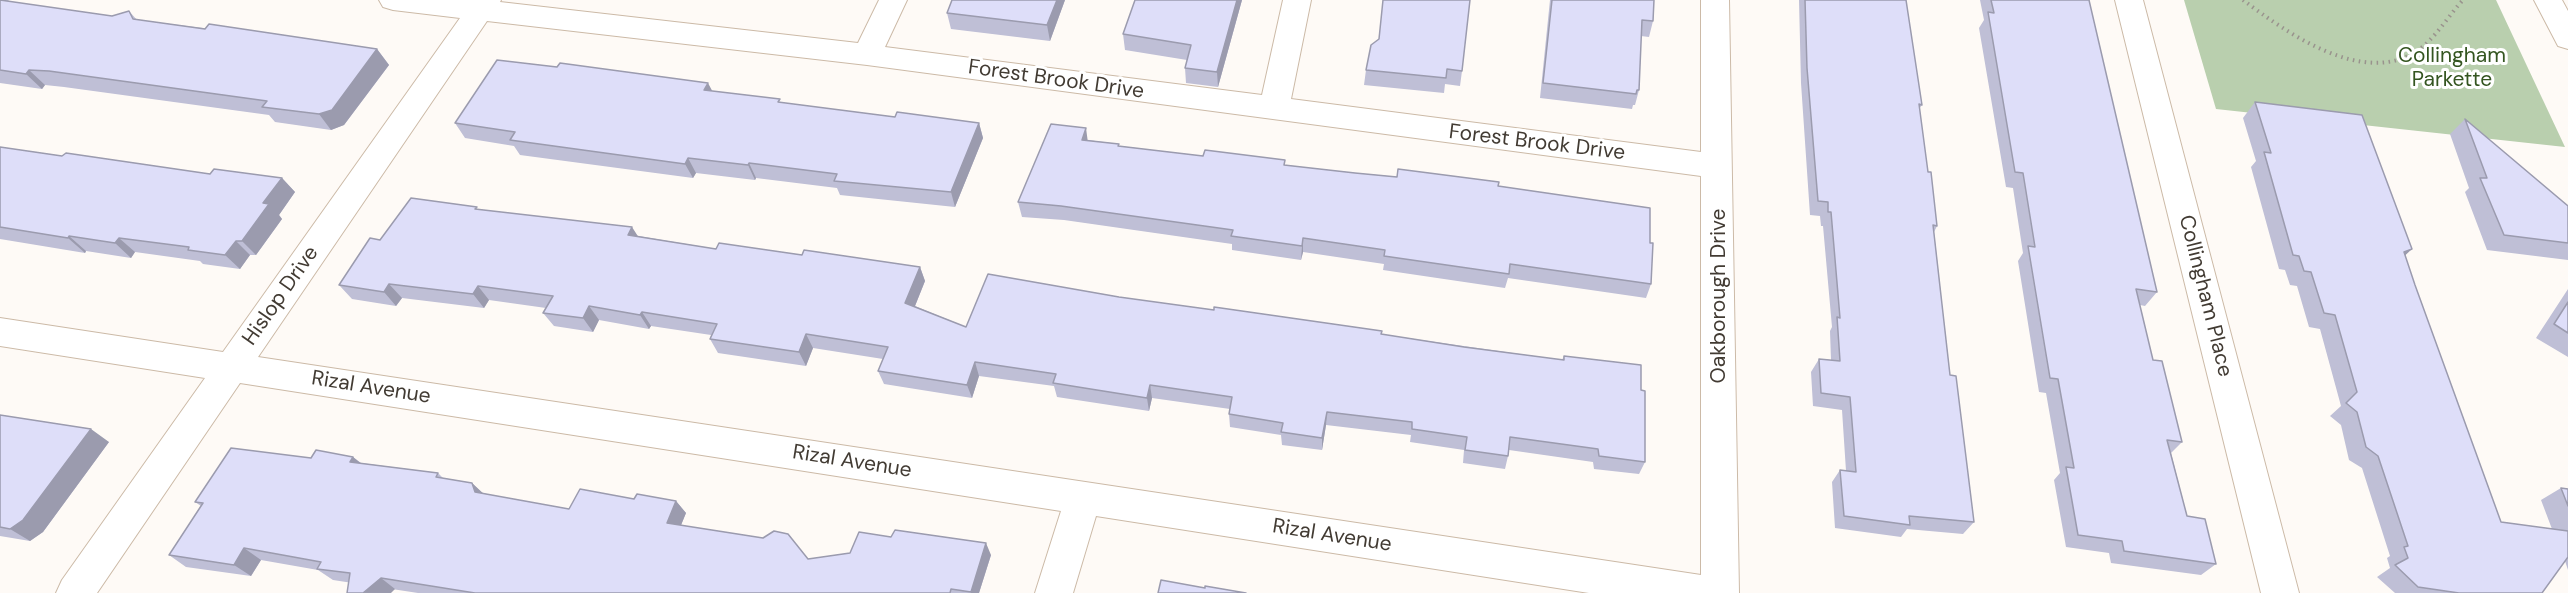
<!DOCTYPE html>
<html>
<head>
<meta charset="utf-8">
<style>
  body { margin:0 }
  canvas { display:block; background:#fefaf6 }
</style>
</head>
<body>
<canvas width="2568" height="593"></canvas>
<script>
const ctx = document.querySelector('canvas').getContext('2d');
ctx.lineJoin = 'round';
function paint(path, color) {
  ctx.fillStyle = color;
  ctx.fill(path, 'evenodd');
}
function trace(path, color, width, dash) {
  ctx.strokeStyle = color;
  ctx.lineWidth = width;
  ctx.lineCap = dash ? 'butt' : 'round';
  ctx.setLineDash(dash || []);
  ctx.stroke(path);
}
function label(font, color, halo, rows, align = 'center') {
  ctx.font = font + ' "DM Sans",sans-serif';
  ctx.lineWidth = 6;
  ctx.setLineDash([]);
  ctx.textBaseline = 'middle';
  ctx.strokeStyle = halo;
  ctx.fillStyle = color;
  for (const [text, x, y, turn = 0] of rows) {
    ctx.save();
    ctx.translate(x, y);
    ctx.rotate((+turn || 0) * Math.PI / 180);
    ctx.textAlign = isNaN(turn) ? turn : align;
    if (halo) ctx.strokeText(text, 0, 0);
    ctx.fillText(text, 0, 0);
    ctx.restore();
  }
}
paint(new Path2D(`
  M 2184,0 L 2496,0 L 2565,147 L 2216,109 Z`), '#b9cfae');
const street = new Path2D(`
  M 379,0 L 501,0 L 500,2 L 858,43 L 879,0 L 907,0 L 885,47 L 1262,95 L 1283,0 L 1311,0 L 1291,99 L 1701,152 L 1701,0 L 1729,0 L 1739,593 L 1589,593 L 1096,516 L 1073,593 L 1035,593 L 1061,511 L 240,383 L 97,593 L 56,593 L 62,580 L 205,378 L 0,346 L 0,318 L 223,352 L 460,18 L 393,10 L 383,7 ZM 487,21 L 867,65 L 1701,176 L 1701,575 L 258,357 Z
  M 2115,0 L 2143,0 L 2299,593 L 2261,593 Z
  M 2534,0 L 2562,0 L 2568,11 L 2568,49 L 2558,46 Z`);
trace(street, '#ccbaa7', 2);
trace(new Path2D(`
  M 2243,0 C 2286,32 2362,87 2417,51 C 2436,38 2448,16 2463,0`), '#99938d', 4, [1.5, 4.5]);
paint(street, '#fff');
paint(new Path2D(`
  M 0,0 L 8,0 L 10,2 L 112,16 L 129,11 L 137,20 L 377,49 L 389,65 L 344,125 L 331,130 L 275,122 L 269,115 L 64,87 L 45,85 L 42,89 L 0,83 Z
  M 1065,0 L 1050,41 L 951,29 L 947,13 Z
  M 1242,0 L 1218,87 L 1186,83 L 1185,68 L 1187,60 L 1125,50 L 1123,34 Z
  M 1550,0 L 1654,0 L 1653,21 L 1649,37 L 1641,36 L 1639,90 L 1635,105 L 1633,105 L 1632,109 L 1540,98 Z
  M 1799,0 L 1906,0 L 1922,105 L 1919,109 L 1928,172 L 1937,226 L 1934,232 L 1950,375 L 1974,522 L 1963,534 L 1907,529 L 1901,537 L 1835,528 L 1832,482 L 1840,470 L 1846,471 L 1842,410 L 1813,406 L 1811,372 L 1819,359 L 1831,360 L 1830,331 L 1832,327 L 1823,226 L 1821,226 L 1820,216 L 1810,215 L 1801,83 Z
  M 1980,0 L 2089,0 L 2157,292 L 2145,306 L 2140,305 L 2153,360 L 2182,442 L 2171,453 L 2187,516 L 2216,564 L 2201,575 L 2111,563 L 2109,553 L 2066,547 L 2054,480 L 2060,473 L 2046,393 L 2039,392 L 2018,261 L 2023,253 L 2013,188 L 2006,187 L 1979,28 L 1984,20 Z
  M 1371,45 L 1462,71 L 1460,86 L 1445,84 L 1444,93 L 1364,85 L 1366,70 Z
  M 712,91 L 782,103 L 895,117 L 979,123 L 983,138 L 955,207 L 840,195 L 837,188 L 756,178 L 755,180 L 696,173 L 693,178 L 520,155 L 514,146 L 465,138 L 455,123 Z
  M 2255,102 L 2405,255 L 2415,285 L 2501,522 L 2552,529 L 2541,500 L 2561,488 L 2568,489 L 2568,570 L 2565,561 L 2542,593 L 2395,593 L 2377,577 L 2390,568 L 2387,558 L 2390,556 L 2362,468 L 2349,460 L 2341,425 L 2330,416 L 2341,406 L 2320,329 L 2309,327 L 2297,286 L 2290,285 L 2285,270 L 2279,269 L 2251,167 L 2256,161 L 2243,118 Z
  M 2465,119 L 2568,206 L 2568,260 L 2487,250 L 2465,192 L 2469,188 L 2450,134 Z
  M 1088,140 L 1119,144 L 1119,146 L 1203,156 L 1285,160 L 1285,165 L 1355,173 L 1498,186 L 1651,284 L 1646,298 L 1508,278 L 1505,288 L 1383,270 L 1384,264 L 1303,252 L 1301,260 L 1232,250 L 1232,244 L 1064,220 L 1022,217 L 1018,202 Z
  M 0,147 L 62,156 L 210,174 L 282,178 L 295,192 L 279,215 L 282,219 L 256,255 L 250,255 L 240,269 L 203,264 L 200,261 L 135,252 L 131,258 L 86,251 L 85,253 L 0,239 Z
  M 478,209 L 716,249 L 802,255 L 920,267 L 925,281 L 915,306 L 966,327 L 1119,297 L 1562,360 L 1564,356 L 1641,390 L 1645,462 L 1639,474 L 1594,469 L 1593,462 L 1509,450 L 1508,456 L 1505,469 L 1463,463 L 1464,450 L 1410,442 L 1411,435 L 1326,425 L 1322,450 L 1282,445 L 1281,435 L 1230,427 L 1229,414 L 1230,409 L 1152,398 L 1149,411 L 1057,397 L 1054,386 L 979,376 L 972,398 L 884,384 L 878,371 L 883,359 L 813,348 L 806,366 L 718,353 L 710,339 L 711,335 L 651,326 L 649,329 L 599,320 L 593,332 L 554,326 L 543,313 L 546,308 L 489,300 L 484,308 L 402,298 L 396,306 L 352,299 L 339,285 L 380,240 Z
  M 2568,289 L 2568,357 L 2536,338 Z
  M 0,415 L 109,442 L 43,532 L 30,541 L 0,536 Z
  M 353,457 L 361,463 L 438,473 L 443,478 L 472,483 L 483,494 L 569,509 L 634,499 L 676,501 L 686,513 L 681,525 L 808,559 L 991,555 L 979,593 L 418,593 L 333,580 L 318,570 L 261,560 L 251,576 L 186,567 L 169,555 L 201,506 L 195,502 L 311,458 Z`), '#bfbfd6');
paint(new Path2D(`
  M 1057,0 L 1065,0 L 1050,41 L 1047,25 Z
  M 1237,0 L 1242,0 L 1218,87 L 1217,72 Z
  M 377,49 L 389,65 L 344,125 L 331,130 L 319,114 Z
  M 29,70 L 45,85 L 42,89 L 26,74 Z
  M 708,83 L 716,98 L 704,90 Z
  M 979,123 L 983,138 L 955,207 L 951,192 Z
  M 1086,128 L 1088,143 L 1082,140 Z
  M 688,158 L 696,173 L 693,178 L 685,164 Z
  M 749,163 L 756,178 L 755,180 L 748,165 Z
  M 282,178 L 295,192 L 279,215 L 282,219 L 256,255 L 242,241 L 263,203 Z
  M 632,227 L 641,241 L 628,235 Z
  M 69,236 L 86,251 L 85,253 L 68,238 Z
  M 119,238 L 135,252 L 131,258 L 115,243 Z
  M 1303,238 L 1303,252 L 1301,260 L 1302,246 Z
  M 236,241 L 250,255 L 240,269 L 225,255 Z
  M 2412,249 L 2397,263 L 2404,252 Z
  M 920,267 L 925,281 L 911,316 L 905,303 Z
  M 389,284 L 402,298 L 396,306 L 384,292 Z
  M 478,286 L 489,300 L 484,308 L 473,294 Z
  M 589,306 L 599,320 L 593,332 L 583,318 Z
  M 642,312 L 651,326 L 649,329 L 640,315 Z
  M 806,334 L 813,348 L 806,366 L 799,352 Z
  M 975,362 L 979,376 L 972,398 L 967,385 Z
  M 1150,385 L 1152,398 L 1149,411 L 1147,398 Z
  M 1327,412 L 1326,425 L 1322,450 L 1322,438 Z
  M 91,429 L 109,442 L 43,532 L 30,541 L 10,529 Z
  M 353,457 L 368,469 L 350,462 Z
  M 472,483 L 485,495 L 475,492 Z
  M 676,501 L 686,513 L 677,535 L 667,523 Z
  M 986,543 L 991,555 L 979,593 L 971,593 L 971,592 Z
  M 244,548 L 261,560 L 251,576 L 234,565 Z
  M 381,578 L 395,589 L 391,593 L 363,593 Z`), '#9b9bae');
const building = new Path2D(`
  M 0,0 L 112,16 L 129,11 L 133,19 L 205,29 L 209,24 L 377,49 L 332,110 L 319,114 L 262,107 L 267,101 L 49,71 L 29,70 L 26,74 L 0,70 Z
  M 952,0 L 1057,0 L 1047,25 L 947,13 Z
  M 1135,0 L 1237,0 L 1217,72 L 1185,68 L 1191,45 L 1123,34 Z
  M 1383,0 L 1470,0 L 1462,71 L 1447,69 L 1446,78 L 1366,70 L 1371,45 L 1379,39 Z
  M 1552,0 L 1654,0 L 1653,21 L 1642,20 L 1639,90 L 1637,90 L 1636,94 L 1543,83 Z
  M 1805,0 L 1906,0 L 1922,105 L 1919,104 L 1928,172 L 1931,172 L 1937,226 L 1933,225 L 1950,375 L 1956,376 L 1974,522 L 1909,516 L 1910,525 L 1844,516 L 1840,470 L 1856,472 L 1850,397 L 1821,393 L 1819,359 L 1840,361 L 1837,317 L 1840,318 L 1831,212 L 1828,212 L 1828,202 L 1818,201 L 1807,68 Z
  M 1991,0 L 2089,0 L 2157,292 L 2136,289 L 2153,360 L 2162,361 L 2182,442 L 2167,440 L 2187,516 L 2205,519 L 2216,564 L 2124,551 L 2122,541 L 2078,535 L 2066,467 L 2074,468 L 2058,379 L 2050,378 L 2028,246 L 2035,247 L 2023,173 L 2015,172 L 1988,12 L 1994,13 Z
  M 497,60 L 557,67 L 560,63 L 708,83 L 704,90 L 780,99 L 778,102 L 895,117 L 897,112 L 979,123 L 951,192 L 834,181 L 837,174 L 749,163 L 748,165 L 688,158 L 685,164 L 510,140 L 515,132 L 455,123 Z
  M 2255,102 L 2362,115 L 2412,249 L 2404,252 L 2415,285 L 2501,522 L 2568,531 L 2568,557 L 2542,593 L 2459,593 L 2418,587 L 2395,565 L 2408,558 L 2404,547 L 2408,546 L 2378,456 L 2366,447 L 2357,412 L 2346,403 L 2357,392 L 2335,315 L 2324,313 L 2311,272 L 2304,271 L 2299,256 L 2293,255 L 2264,152 L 2271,153 Z
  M 2465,119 L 2568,206 L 2568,243 L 2504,235 L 2480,178 L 2487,178 Z
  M 1051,124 L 1086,128 L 1082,140 L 1119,144 L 1118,146 L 1203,156 L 1205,150 L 1285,160 L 1284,165 L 1355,173 L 1397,177 L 1398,169 L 1499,182 L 1498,186 L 1650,208 L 1650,243 L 1653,243 L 1651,284 L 1510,264 L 1509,274 L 1384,256 L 1385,250 L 1303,238 L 1302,246 L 1231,236 L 1233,230 L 1061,206 L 1018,202 Z
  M 0,147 L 62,156 L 66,153 L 210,174 L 214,169 L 282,178 L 263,203 L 269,204 L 242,241 L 236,241 L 225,255 L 188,250 L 189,247 L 119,238 L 115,243 L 69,236 L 68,238 L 0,227 Z
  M 411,198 L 477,207 L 475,209 L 632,227 L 628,235 L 716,249 L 719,243 L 802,255 L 804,250 L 920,267 L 905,303 L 966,327 L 988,274 L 1119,297 L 1214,310 L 1214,307 L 1382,331 L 1381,334 L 1464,347 L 1564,360 L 1564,356 L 1641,365 L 1641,390 L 1645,391 L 1645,462 L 1599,456 L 1598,449 L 1510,437 L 1508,456 L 1465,450 L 1467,437 L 1412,429 L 1412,422 L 1327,412 L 1322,438 L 1281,432 L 1283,423 L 1229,414 L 1232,397 L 1150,385 L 1147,398 L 1053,383 L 1056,374 L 975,362 L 967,385 L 878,371 L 888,347 L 806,334 L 799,352 L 710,339 L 717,324 L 642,312 L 640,315 L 589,306 L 583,318 L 543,313 L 553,296 L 478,286 L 473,294 L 389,284 L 384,292 L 339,285 L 370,238 L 380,240 Z
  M 2568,302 L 2568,333 L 2554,324 Z
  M 0,415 L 91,429 L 23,520 L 10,529 L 0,527 Z
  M 231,448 L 311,458 L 316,450 L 353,457 L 350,462 L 438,473 L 436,477 L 472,483 L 475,492 L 569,509 L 580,489 L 634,499 L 637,494 L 676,501 L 667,523 L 763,538 L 774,531 L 788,534 L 808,559 L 850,553 L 859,532 L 891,537 L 895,530 L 986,543 L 971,592 L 951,589 L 950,593 L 475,593 L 381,578 L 363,593 L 347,593 L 350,573 L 317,569 L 321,562 L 244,548 L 234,565 L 169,555 L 203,503 L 195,502 Z
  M 2561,488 L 2568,489 L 2568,506 Z
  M 1161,580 L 1205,588 L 1205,586 L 1246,593 L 1158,593 Z`);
paint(building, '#dedef9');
trace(building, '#9b9bae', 1.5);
label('21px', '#345520', '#fff', [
  ["Collingham",2452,56],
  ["Parkette",2452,80]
]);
label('21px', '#423b33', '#fff', [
  ["Forest Brook Drive",1056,80,8],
  ["Forest Brook Drive",1537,143,7],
  ["Hislop Drive",281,296,-55],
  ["Oakborough Drive",1719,296,-90],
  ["Collingham Place",2205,296,76],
  ["Rizal Avenue",371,388,9],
  ["Rizal Avenue",852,462,9],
  ["Rizal Avenue",1332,536,9]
]);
</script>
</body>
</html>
